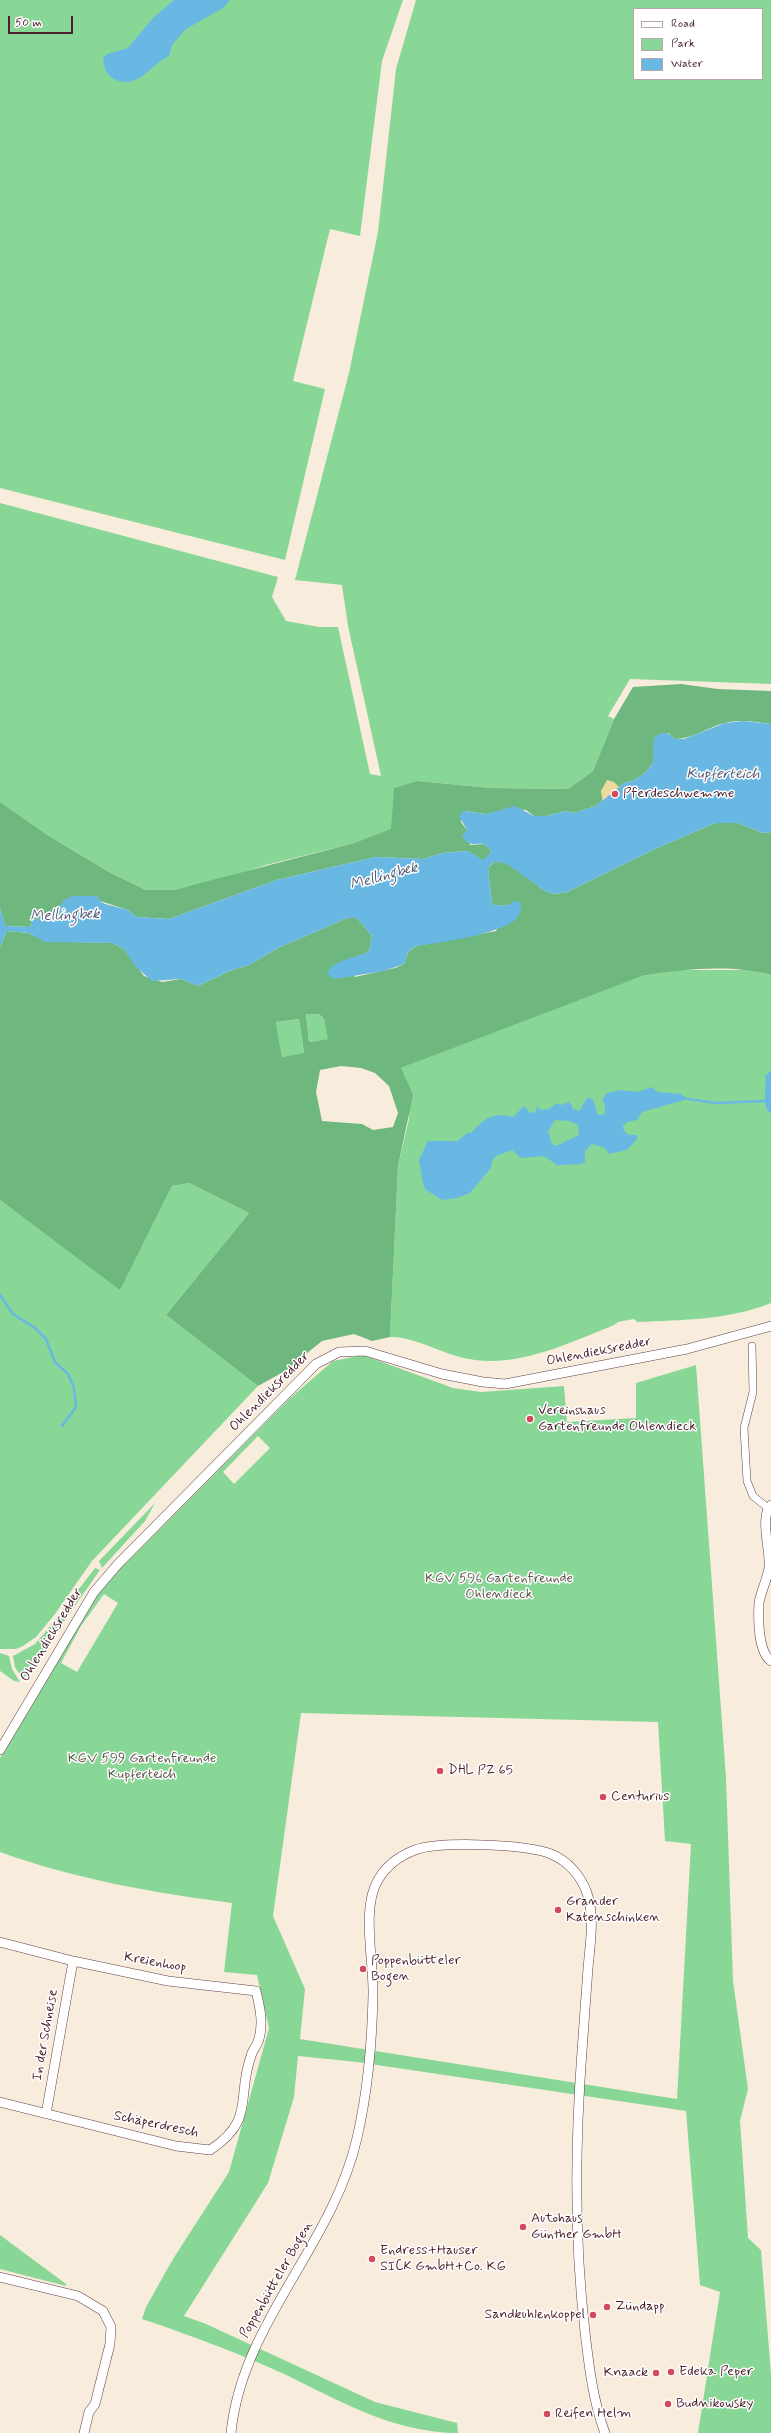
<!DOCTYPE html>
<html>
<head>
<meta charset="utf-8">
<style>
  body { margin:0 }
  #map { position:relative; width:771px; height:2433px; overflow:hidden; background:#f8eddd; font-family:Mynerve,sans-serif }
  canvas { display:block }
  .legend { position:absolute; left:633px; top:8px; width:130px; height:72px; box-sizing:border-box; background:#fff; border:1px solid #b7a5aa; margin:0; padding:5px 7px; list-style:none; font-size:12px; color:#4a1f2b }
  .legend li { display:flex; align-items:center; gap:8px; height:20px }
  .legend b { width:20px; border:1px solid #b7a5aa }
  .scale { position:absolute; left:8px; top:16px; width:65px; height:18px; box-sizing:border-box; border:2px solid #4a1f2b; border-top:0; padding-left:5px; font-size:12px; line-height:14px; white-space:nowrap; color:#4a1f2b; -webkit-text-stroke:3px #fff; paint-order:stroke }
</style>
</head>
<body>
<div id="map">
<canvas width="771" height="2433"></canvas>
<ul class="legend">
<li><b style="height:5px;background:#fff"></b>Road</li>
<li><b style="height:11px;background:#89d796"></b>Park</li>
<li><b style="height:11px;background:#69b8e3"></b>Water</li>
</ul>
<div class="scale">50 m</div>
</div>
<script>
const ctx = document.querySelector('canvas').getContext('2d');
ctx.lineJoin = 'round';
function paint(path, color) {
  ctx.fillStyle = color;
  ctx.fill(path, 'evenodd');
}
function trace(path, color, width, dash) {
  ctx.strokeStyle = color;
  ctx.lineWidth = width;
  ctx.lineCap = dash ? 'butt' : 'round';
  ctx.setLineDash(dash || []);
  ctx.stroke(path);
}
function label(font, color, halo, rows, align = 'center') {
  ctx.font = font + ' Mynerve,sans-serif';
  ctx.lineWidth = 3;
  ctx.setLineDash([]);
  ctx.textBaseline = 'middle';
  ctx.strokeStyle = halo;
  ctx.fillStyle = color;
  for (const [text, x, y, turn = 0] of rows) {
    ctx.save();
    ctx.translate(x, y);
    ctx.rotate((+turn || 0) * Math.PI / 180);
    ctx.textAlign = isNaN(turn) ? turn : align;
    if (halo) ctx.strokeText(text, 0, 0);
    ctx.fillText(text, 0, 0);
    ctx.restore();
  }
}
paint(new Path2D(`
  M 0,0 L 403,0 L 382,61 L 360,236 L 330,229 L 293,381 L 325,389 L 285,560 L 0,488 Z
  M 416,0 L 771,0 L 771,684 L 630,679 L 608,716 L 614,719 L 593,771 L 568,789 L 491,788 L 418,781 L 393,829 L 354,843 L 266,865 L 228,877 L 174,890 L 146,890 L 109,872 L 49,836 L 0,802 L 0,503 L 278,577 L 272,597 L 286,621 L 319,627 L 338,627 L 370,774 L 381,776 L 348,626 L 342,585 L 295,580 L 349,373 L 378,232 L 396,69 ZM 634,9 L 762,9 L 762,79 L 634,79 Z
  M 679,970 L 750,970 L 771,975 L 771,1303 C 730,1320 681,1320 637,1322 L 634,1319 L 618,1322 L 614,1325 C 567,1344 512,1371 460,1357 C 437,1351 414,1337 390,1337 L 398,1166 L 409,1119 L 401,1068 L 598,991 L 642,976 Z
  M 306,1013 L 319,1014 L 324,1019 L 329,1039 L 309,1042 Z
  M 299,1019 L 304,1054 L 282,1057 L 276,1022 Z
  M 189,1183 L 249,1213 L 166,1315 L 258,1386 L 92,1561 L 55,1614 L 36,1637 L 23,1646 L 16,1649 L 0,1649 L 0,1200 L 120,1289 L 172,1186 Z
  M 363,1355 L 453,1388 L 481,1392 L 564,1386 L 567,1422 L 636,1418 L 636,1383 L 696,1365 L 726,1778 L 733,1981 L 748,2089 L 740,2121 L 748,2238 L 761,2250 L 771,2374 L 771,2433 L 698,2433 L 720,2292 L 700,2285 L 686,2111 L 357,2062 L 298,2056 L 294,2097 L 268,2183 L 184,2316 L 206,2324 L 375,2402 L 457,2423 L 458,2433 C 394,2433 340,2401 284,2374 C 238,2353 190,2335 142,2319 L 146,2307 L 173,2259 L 229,2172 L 269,2028 L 257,1975 L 224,1972 L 232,1903 C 154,1893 75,1879 0,1852 L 0,1758 L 88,1606 L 115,1574 L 289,1399 L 333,1361 ZM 258,1436 L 270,1448 L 234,1484 L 223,1472 ZM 104,1594 L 118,1603 L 77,1672 L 61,1663 L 81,1626 ZM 301,1713 L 658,1722 L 665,1841 L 691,1844 L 677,2099 L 300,2039 L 305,1989 L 273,1916 Z
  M 155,1503 L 145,1521 L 102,1568 L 99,1561 Z
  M 95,1568 L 100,1570 L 23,1680 L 15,1667 L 13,1656 L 35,1644 L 52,1624 Z
  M 0,1653 L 9,1656 L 12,1669 L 20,1682 L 14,1681 L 0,1671 Z
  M 0,2235 L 66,2284 L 66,2286 L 0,2269 Z`), '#89d796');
paint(new Path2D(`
  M 681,684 L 718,689 L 771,691 L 771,724 C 756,722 740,719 725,723 C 708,727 693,739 675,739 L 668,733 L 653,745 L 653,763 L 645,773 L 633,781 L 624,783 L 596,806 L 574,813 L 566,811 L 546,816 L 534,816 L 526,810 L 505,809 L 496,813 L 486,814 L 464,811 L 461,822 L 467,830 L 470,845 L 484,844 L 492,851 L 483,861 L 468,851 L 442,853 L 423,859 L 376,857 L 277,880 L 169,919 L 136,917 L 128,910 L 100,901 L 63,904 L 45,917 L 33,920 L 30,927 L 5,926 L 0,908 L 0,802 L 49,836 L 109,872 L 146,890 L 174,890 L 354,843 L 391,829 L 394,788 L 418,781 L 491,788 L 568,789 L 593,771 L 614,719 L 633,687 Z
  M 715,823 L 737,823 L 763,833 L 771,832 L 771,975 C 730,964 684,969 642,976 L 401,1068 L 413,1095 L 398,1166 L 390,1337 L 372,1341 L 354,1334 L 322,1341 L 285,1371 L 258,1386 L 166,1315 L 249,1213 L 189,1183 L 172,1186 L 120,1290 L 0,1200 L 0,947 L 7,931 L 29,933 L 34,936 L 73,942 L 113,943 L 124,949 L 144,976 L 162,982 L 181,979 L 198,986 L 229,971 L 249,965 L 278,948 L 347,918 L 357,918 L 372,936 L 369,951 L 362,956 L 350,959 L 355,977 L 395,968 L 404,964 L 408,952 L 416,946 L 496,931 L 510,905 L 498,906 L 492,904 L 488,868 L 495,861 L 507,863 L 545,891 L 554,894 L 567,892 L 655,849 ZM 306,1014 L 319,1014 L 324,1019 L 328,1039 L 309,1042 ZM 299,1019 L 304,1053 L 282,1057 L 276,1022 ZM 341,1066 L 361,1068 L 375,1073 L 389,1086 L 398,1113 L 393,1127 L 373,1130 L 362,1124 L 322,1121 L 316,1092 L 320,1070 Z`), '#6eb87f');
paint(new Path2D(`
  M 607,780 L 614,782 L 621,789 L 604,810 L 601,791 Z`), '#eeda9e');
paint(new Path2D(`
  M 174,0 L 230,0 L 223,8 L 186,29 L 172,45 L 169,56 C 150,65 138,91 114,79 C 106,75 104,67 103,58 L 107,54 L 128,48 L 153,18 Z
  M 743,721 L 771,724 L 771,832 L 763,833 L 737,823 L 715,823 L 655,849 L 567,892 L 554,894 L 545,891 L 507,864 L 495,861 L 488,868 L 492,904 C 501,907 508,906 515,901 L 521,903 C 521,909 520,916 515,920 C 498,934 440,943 416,946 L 408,952 L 404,964 L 384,971 L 334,979 L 327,974 C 333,958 357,959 369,951 L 372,936 L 357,918 L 347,918 L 278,948 L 249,965 L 229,971 L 198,986 L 181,979 L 152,981 L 136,967 L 124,949 L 113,943 L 45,942 L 29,933 L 7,931 L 0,947 L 0,908 L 5,926 L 30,927 L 33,920 C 43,918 60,911 64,900 L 73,896 L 97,896 L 100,901 L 105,904 L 128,910 L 136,917 L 169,919 L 277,880 L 376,857 L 423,859 L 442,853 L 468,851 L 483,860 L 492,851 L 484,844 C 474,843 468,847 462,836 L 467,830 L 459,816 L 464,811 L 486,814 L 515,806 L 534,816 L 546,816 L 566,811 L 574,813 L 596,806 L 624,783 L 633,781 L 645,773 L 653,763 L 653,745 L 655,736 C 665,731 668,732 675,739 L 684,739 L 725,723 Z
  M 771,1071 L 771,1113 C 760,1106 768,1088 765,1076 Z
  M 651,1087 L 658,1092 L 681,1094 L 688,1099 L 642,1112 L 637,1120 L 627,1122 L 623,1126 L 624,1131 L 629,1135 L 637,1135 L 637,1139 L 627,1150 L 609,1154 L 605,1148 L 592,1144 L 585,1151 L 585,1162 L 581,1164 L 562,1165 L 557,1165 L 544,1156 L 521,1158 L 512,1150 L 496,1156 L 492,1161 L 491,1168 L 470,1193 L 457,1198 L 442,1200 L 426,1190 L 423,1184 L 419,1160 L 428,1141 L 458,1141 L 467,1133 L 471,1133 C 484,1118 493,1112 513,1117 L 524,1106 L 529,1112 L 535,1113 L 537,1106 L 541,1110 L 549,1109 L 557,1103 L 562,1105 L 568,1102 L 572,1105 L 572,1108 L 579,1111 L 588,1097 L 593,1100 L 598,1115 L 605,1114 L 605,1104 L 602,1100 L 607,1093 L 621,1090 L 638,1092 ZM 555,1120 L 569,1121 L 578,1125 L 579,1135 L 556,1146 L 552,1144 L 548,1132 Z`), '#69b8e3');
trace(new Path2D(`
  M 688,1099 L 716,1103 L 764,1101
  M 0,1295 L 13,1314 L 35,1328 L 46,1339 L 55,1362 L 68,1374 L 74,1388 L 76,1407 L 62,1426`), '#69b8e3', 2.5);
const pedestrian = new Path2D(`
  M 752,1346 L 753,1392 L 744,1428 L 747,1481 L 753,1496 L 768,1508`);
const minor = new Path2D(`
  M 771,1505 C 759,1516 771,1552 769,1568 C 767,1580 761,1591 759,1603 C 758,1618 758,1652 771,1661
  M 0,1750 L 94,1592 L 118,1564 L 316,1364 L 339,1352 L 365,1351 L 442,1374 L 483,1382 L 505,1384 L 687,1349 L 771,1326
  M 0,1942 L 73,1961 L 168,1981 L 256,1991 C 260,2007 264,2025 258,2042 C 256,2047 252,2051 251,2056 C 236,2097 256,2120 210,2150 L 176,2146 L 0,2102
  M 46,2114 L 73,1961
  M 0,2277 L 78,2296 L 103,2311 L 111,2327 L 110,2344 L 95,2404 L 89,2412 L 84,2433
  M 231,2433 C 242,2322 333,2245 357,2138 C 368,2091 372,2043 373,1995 C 374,1962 361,1908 378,1880 C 386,1866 399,1856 415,1850 C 440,1841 526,1844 551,1854 C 568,1861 581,1876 587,1893 C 595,1916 590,1945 588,1968 C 586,1996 584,2023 582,2051 C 575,2144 574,2239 585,2332 C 589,2366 593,2401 605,2433`);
trace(pedestrian, '#643e46', 8);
trace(minor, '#643e46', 10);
trace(pedestrian, '#fff', 7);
trace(minor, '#fff', 9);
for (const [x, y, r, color] of [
  [615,794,4,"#d1495b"],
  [530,1419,4,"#d1495b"],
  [440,1771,4,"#d1495b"],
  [603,1797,4,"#d1495b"],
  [558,1910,4,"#d1495b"],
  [363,1969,4,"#d1495b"],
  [523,2227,4,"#d1495b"],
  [372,2259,4,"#d1495b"],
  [607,2307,4,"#d1495b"],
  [593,2315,4,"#d1495b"],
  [671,2372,4,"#d1495b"],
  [656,2373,4,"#d1495b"],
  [668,2404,4,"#d1495b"],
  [547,2414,4,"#d1495b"]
]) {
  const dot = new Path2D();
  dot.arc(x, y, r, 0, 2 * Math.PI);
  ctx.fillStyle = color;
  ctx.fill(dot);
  trace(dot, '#fff', 1.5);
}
label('14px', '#4a1f2b', '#fff', [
  ["Pferdeschwemme",623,794],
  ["Vereinshaus",538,1411],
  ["Gartenfreunde Ohlendieck",538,1427],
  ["DHL PZ 65",448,1771],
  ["Centurius",611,1797],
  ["Grander",566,1902],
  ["Katenschinken",566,1918],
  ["Poppenbütteler",371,1961],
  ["Bogen",371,1977],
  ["Autohaus",531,2219],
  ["Günther GmbH",531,2235],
  ["Endress+Hauser",380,2251],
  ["SICK GmbH+Co. KG",380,2267],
  ["Zündapp",615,2307],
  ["Sandkuhlenkoppel",585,2315,"right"],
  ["Edeka Peper",679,2372],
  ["Knaack",648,2373,"right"],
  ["Budnikowsky",676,2404],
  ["Reifen Helm",555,2414]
], 'left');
label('14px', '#4a1f2b', '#fff', [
  ["Ohlendieksredder",599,1352,-11],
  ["Ohlendieksredder",270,1392,-45],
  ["Ohlendieksredder",52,1635,-59],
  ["Kreienhoop",155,1963,10],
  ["In der Schneise",46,2035,-80],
  ["Schäperdresch",156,2125,12],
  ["Poppenbütteler Bogen",277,2280,-60]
]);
label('14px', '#5d564b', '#fff', [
  ["KGV 596 Gartenfreunde",499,1579],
  ["Ohlendieck",499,1595],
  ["KGV 599 Gartenfreunde",142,1759],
  ["Kupferteich",142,1775]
]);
label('italic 15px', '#565c75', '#fff', [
  ["Kupferteich",723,775],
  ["Mellingbek",384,877,-15],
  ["Mellingbek",65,916,-2]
]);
</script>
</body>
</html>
